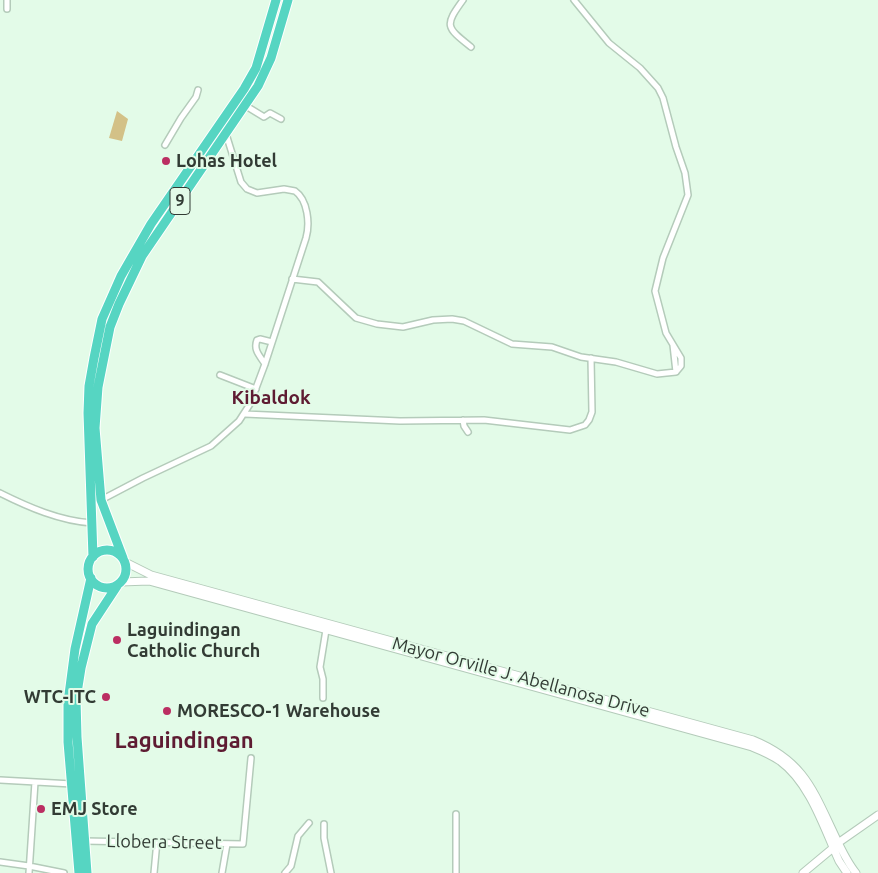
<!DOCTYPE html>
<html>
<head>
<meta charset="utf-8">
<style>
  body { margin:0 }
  canvas { display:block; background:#e3fbe8 }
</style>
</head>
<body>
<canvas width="878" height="873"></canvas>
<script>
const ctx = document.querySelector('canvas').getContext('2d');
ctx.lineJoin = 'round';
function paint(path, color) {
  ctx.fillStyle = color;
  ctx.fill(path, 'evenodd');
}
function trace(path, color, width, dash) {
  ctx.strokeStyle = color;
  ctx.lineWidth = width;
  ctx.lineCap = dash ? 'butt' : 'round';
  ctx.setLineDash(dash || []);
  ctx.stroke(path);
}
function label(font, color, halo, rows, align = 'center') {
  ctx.font = font + ' Ubuntu,sans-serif';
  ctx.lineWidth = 4;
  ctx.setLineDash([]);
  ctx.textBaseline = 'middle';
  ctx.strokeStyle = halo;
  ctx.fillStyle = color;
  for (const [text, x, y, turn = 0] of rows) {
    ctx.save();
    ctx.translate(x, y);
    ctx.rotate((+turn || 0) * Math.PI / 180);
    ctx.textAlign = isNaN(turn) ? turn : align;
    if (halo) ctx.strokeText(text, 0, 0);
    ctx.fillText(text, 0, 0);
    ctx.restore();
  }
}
paint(new Path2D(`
  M 117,111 L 128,119 L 122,141 L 109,138 Z`), '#d3c187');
const street = new Path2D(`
  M 463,0 C 444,26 446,27 471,47
  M 7,9 L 7,0
  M 246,106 L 264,117 L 270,113 L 281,119
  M 165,145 L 181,118 L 196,97 L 198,90
  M 292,279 L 318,282 L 356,318 L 377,324 L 403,327 L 433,320 L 452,319 L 464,321 L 512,344 L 552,347 L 581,357 L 616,362 L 657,374 L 676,372 L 681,366 L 681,358 L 666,333 L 655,291 L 663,258 L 688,195 L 685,173 L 676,147 L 663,98 L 658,88 L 640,68 L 609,43 L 574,0
  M 673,345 L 676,372
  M 265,364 C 260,356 253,350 257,340 L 260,339 L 272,342
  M 220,375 L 256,389
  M 245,414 L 400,421 L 484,420 L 570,430 L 585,425 L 589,420 L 592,412 L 591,358
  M 463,420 L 464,426 L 468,432
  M 0,493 C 28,507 60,521 92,523
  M 101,500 L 143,478 L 211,446 L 239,421 L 250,404 L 265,364 L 306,238 C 310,224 308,200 295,191 L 284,189 L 257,193 L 247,189 L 241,182 L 226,134
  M 323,698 L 323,679 L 320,667 L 326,630
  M 0,780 L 72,784
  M 324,824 L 324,838 L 331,873
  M 84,841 L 243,844 L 251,758
  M 0,862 L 29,866 L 64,873
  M 29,873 L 35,782
  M 154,873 L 157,841
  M 222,873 L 227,844
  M 285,873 L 291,866 L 298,836 L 309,823
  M 456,873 L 456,814`);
const secondary = new Path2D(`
  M 125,562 L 151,575 L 753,740 C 804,761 813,790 835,836 C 841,849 847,862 856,873
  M 121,582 L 149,581 L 752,747 C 762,751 771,755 780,761 C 810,783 824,828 839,861 L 847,873
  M 838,843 L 878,815
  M 803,873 L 833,848`);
const highway = new Path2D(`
  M88 569a19 19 0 1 1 38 0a19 19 0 1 1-38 0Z
  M 93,557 L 88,413 L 89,386 L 94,358 L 102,319 L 121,276 L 151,224 L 244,89 L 256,68 L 276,0
  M 123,558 L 101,500 L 95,428 L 98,387 L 110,327 L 119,304 L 142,256 L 258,86 L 271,58 L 288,0
  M 79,873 L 68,742 L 68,702 L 75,649 L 91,578
  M 87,873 L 77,737 L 76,699 L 81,668 L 92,624 L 117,586`);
trace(street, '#b4cbba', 8);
trace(secondary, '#b4cbba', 9);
trace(highway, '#fff', 11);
trace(street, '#fff', 5);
trace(secondary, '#fff', 7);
trace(highway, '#56d5c2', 9);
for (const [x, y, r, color] of [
  [166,161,5,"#bb2e62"],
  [117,640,5,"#bb2e62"],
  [106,697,5,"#bb2e62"],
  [167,711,5,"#bb2e62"],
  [41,809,5,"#bb2e62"]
]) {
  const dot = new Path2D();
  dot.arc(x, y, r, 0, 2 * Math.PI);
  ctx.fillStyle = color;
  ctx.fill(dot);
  trace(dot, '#e3fbe8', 2);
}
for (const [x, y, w] of [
  [180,201,20]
]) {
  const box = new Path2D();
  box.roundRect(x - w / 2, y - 13.5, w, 27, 4);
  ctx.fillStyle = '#e3fbe8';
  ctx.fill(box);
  trace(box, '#323b34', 1);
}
label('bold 16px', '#323b34', null, [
  ["9",180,201]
]);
label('bold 18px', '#323b34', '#e3fbe8', [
  ["Lohas Hotel",176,161],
  ["Laguindingan",127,630],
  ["Catholic Church",127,651],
  ["WTC-ITC",96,697,"right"],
  ["MORESCO-1 Warehouse",177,711],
  ["EMJ Store",51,809]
], 'left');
label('18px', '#323b34', '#e3fbe8', [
  ["Mayor Orville J. Abellanosa Drive",521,677,15],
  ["Llobera Street",164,842,1]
]);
label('bold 19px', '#5e1b32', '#e3fbe8', [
  ["Kibaldok",271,398]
]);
label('bold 22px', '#5e1b32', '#e3fbe8', [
  ["Laguindingan",184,741]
]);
</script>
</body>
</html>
